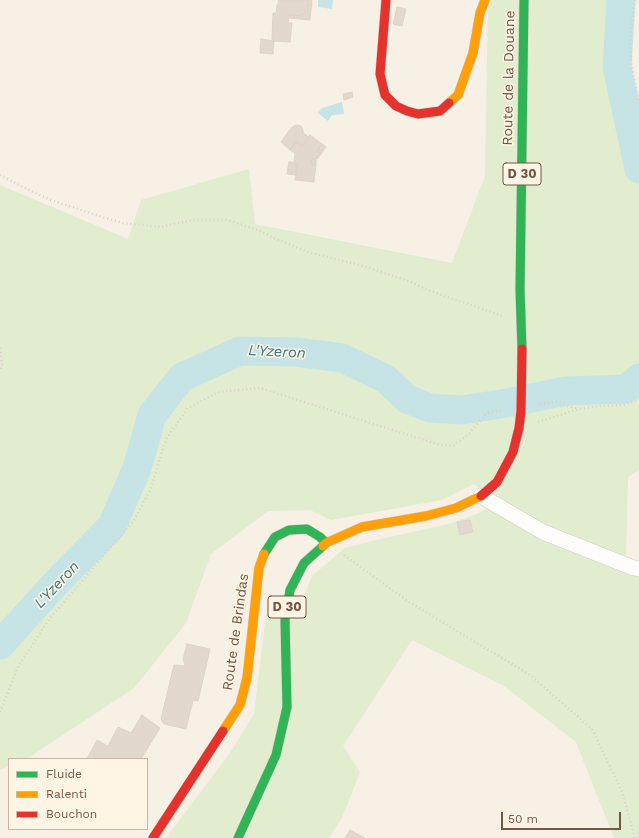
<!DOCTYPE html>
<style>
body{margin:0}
#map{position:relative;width:639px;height:838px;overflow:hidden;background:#f6f0e5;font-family:"Work Sans",sans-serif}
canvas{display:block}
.legend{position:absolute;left:8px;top:758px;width:140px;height:72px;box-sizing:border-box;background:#fff5e5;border:1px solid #c7b5a5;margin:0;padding:5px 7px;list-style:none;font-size:12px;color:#745645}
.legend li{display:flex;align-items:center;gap:8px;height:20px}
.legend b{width:20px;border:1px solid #c7b5a5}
.scale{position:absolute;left:501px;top:812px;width:120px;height:18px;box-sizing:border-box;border:2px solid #745645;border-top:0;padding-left:5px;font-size:12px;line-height:14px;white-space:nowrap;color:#745645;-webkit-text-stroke:3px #fff5e5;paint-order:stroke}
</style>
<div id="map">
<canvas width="639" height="838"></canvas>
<ul class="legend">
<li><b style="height:5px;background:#30b455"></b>Fluide</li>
<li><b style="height:5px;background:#ff9f0a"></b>Ralenti</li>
<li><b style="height:5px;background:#e5322d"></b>Bouchon</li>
</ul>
<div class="scale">50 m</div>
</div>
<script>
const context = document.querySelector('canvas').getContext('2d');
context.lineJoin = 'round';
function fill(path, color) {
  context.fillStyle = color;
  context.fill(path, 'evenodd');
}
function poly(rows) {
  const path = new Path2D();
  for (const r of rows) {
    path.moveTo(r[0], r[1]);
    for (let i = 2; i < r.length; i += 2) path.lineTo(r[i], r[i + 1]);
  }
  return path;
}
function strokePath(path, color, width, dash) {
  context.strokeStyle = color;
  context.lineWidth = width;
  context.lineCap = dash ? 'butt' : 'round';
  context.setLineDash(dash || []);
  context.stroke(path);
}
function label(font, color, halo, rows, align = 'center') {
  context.font = font + ' "Work Sans",sans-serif';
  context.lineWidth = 3;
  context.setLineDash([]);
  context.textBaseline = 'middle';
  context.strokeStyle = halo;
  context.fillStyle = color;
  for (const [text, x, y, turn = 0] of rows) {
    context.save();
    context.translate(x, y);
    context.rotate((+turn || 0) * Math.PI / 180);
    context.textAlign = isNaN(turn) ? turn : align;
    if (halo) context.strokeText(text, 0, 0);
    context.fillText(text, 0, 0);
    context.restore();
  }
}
const green = poly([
 [485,0,629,0,625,62,639,133,639,470,628,477,626,556,544,529,496,502,474,484,442,500,331,520,310,510,268,511,211,554,186,623,134,688,28,758,25,759,9,759,9,766,0,770,0,185,128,239,141,200,249,169,255,224,452,263,485,176,488,6],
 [493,506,542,536,625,573,639,575,639,838,614,838,576,742,504,686,412,640,343,746,360,772,342,818,329,838,166,838,230,753,254,714,266,614,296,617,312,576,345,548,372,541,449,524,477,514]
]);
const water = poly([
 [318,0,333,0,332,9,318,7],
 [342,102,344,114,332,115,328,121,318,113,322,108]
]);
const river = poly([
 [621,0,617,67,639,169],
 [0,645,54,585,112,526,137,468,152,415,182,377,240,351,296,352,342,358,386,379,407,399,430,408,462,410,507,403,566,391,626,389,639,378]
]);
const building = poly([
 [279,0,307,0,308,2,308,10,301,16,289,15,288,23,292,23,290,42,272,41,273,13,276,13,277,5,278,5,279,0],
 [307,0,312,0,310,20,289,18,289,15,301,16,308,10,308,2,307,0],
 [397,7,406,9,402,26,393,24,397,7],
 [261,39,274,41,273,54,260,53,261,39],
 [352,92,353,97,344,100,343,94,352,92],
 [296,125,301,126,303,130,303,133,309,137,302,146,296,142,290,150,281,142,292,127,296,125],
 [310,135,322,144,317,151,321,154,317,159,312,159,311,161,312,161,311,164,316,165,314,182,295,180,297,163,294,163,295,153,290,150,296,142,302,146,310,135],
 [322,144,326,147,321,154,317,151,322,144],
 [312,159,316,159,316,165,311,164,312,161,311,161,312,159],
 [289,162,297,163,296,175,287,174,289,162],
 [470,520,473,532,460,535,457,522,470,520],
 [187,644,210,649,198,701,193,700,186,729,164,724,161,719,174,665,185,666,183,659,187,644],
 [142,715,160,728,141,759,87,759,97,740,108,746,118,727,131,733,142,715],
 [350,830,365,838,345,838,350,830]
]);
const path = poly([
 [635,0,630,39,631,61,639,103],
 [0,175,19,185,48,199,102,217,123,223,161,227,193,220,227,220,258,230,276,239,308,252,370,268,408,281,428,290,502,316],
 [0,348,2,364,0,369],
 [540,404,555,402,579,409],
 [538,422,579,409,600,406,622,405,639,400],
 [344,555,409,602,530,675,592,729,622,792,635,838],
 [0,712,18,667,47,622,135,519,151,488,166,439,188,408,218,392,260,388,437,444,453,446,469,434,484,416,488,413,503,410]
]);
const street = poly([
 [481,496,543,532,631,567,639,569]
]);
const fast = poly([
 [522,349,520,290,524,0],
 [264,554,275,537,289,530,307,529,320,537,326,543],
 [238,838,276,755,287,707,285,620,290,590,304,563,323,546]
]);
const slow = poly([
 [449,103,458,95,473,53,480,13,485,0],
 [323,546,326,543,362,527,426,516,456,508,481,496],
 [223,731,240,705,247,678,259,568,264,554]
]);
const jam = poly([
 [386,0,380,74,385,95,396,106,407,111,418,114,440,111,449,103],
 [153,838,223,731]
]);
const jamBridge = poly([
 [481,496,497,482,513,452,519,428,521,411,522,349]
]);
const shields = [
 [522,174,38],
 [287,607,38]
];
const shieldNames = [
 ["D 30",522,174],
 ["D 30",287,607]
];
const streetNames = [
 ["Route de la Douane",509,78,-89],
 ["Route de Brindas",236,632,-82]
];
const waterNames = [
 ["L'Yzeron",277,352,3],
 ["L'Yzeron",57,585,-47]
];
fill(green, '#e1edce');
fill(water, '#c6e4e6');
strokePath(river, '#c6e4e6', 29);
fill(building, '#e2d8cd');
strokePath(building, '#dfd3c7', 1);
strokePath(street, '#d7cdc3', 16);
strokePath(fast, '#d6ccc2', 10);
strokePath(slow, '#d6ccc2', 10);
strokePath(jam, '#d6ccc2', 10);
strokePath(path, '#d9d0ca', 2.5, [1, 3]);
strokePath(street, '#fefdfb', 15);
strokePath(fast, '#30b455', 9);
strokePath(slow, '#ff9f0a', 9);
strokePath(jam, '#e5322d', 9);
strokePath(jamBridge, '#d5cbc2', 10, []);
strokePath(jamBridge, '#e5322d', 9);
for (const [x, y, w] of shields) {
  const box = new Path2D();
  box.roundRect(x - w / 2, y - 11, w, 22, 3);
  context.fillStyle = '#fff5e5';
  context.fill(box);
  strokePath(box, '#745645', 1);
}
label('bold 13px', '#745645', null, shieldNames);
label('14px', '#745645', '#fff5e5', streetNames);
label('italic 15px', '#3b7682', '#fff5e5', waterNames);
</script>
